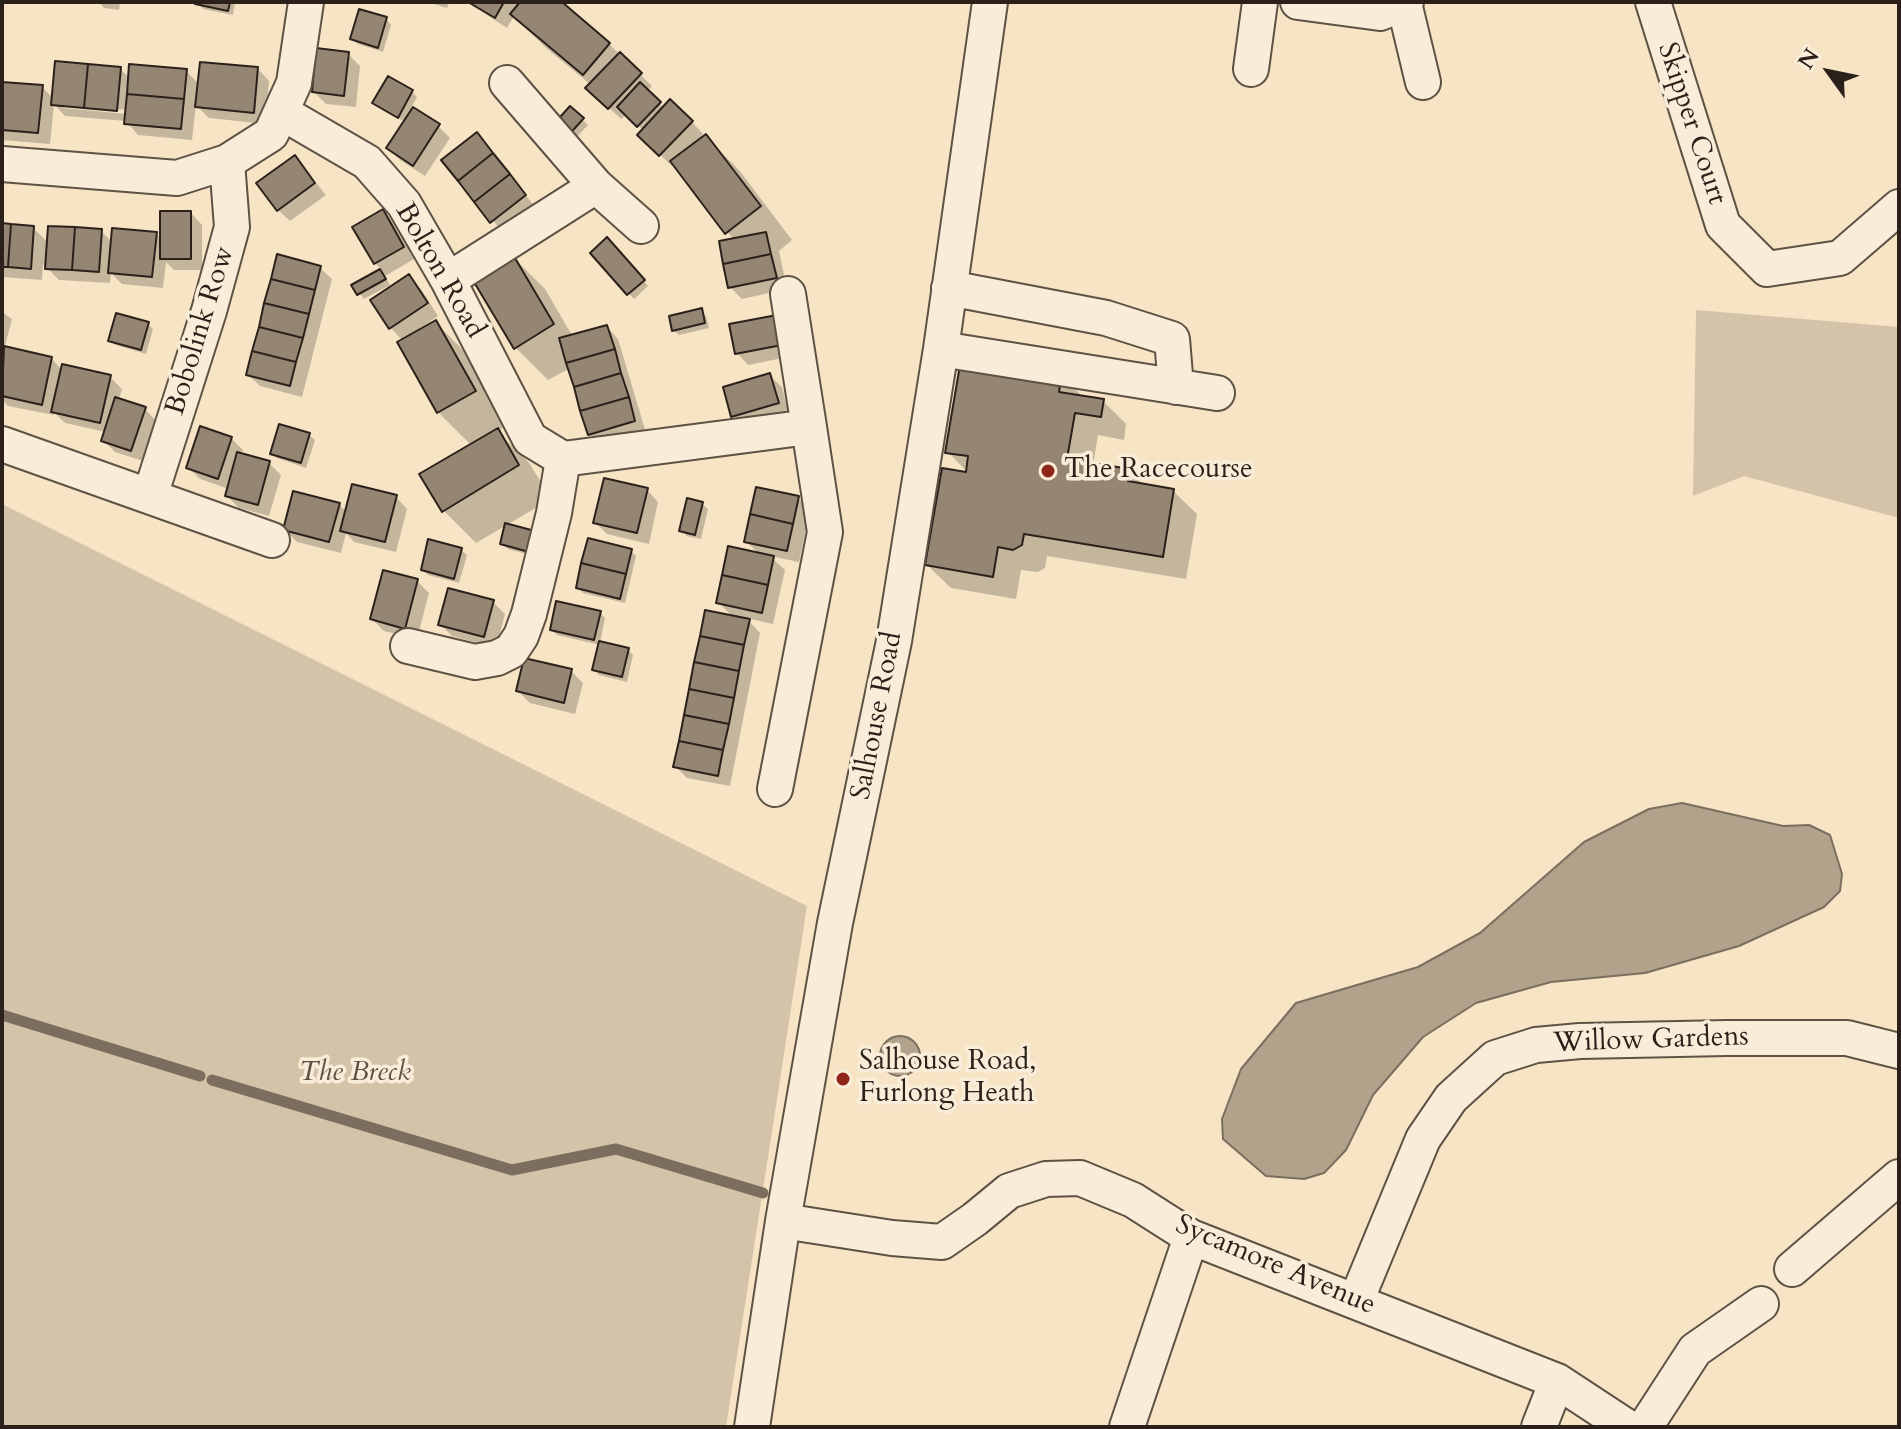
<!DOCTYPE html>
<style>
body{margin:0}
#map{position:relative;width:1901px;height:1429px;overflow:hidden;background:#f6e4c5;font-family:Cardo,serif}
canvas{display:block}
.frame{position:absolute;inset:0;border:4px solid #2c211a;pointer-events:none}
.north{position:absolute;left:1789px;top:32px;width:80px;height:80px;-webkit-text-stroke:6px #f9edd9;paint-order:stroke;rotate:303deg;font-size:22px;font-weight:700;line-height:32px;text-align:center;color:#2c211a}
.north::after{content:'';display:block;margin:auto;width:28px;height:36px;background:#2c211a;clip-path:polygon(50% 0,100% 100%,50% 72%,0 100%)}
</style>
<div id="map">
<canvas width="1901" height="1429"></canvas>
<div class="frame"></div>
<div class="north">N</div>
</div>
<script>
const context = document.querySelector('canvas').getContext('2d');
context.lineJoin = 'round';
function fill(path, color) {
  context.fillStyle = color;
  context.fill(path, 'evenodd');
}
function poly(rows) {
  const path = new Path2D();
  for (const r of rows) {
    if (r.length === 3) {
      path.moveTo(r[0] + r[2], r[1]);
      path.arc(r[0], r[1], r[2], 0, 2 * Math.PI);
      continue;
    }
    path.moveTo(r[0], r[1]);
    for (let i = 2; i < r.length; i += 2) path.lineTo(r[i], r[i + 1]);
  }
  return path;
}
function strokePath(path, color, width, dash) {
  context.strokeStyle = color;
  context.lineWidth = width;
  context.lineCap = dash ? 'butt' : 'round';
  context.setLineDash(dash || []);
  context.stroke(path);
}
function label(font, color, halo, rows, align = 'center') {
  context.font = font + ' Cardo,serif';
  context.lineWidth = 7;
  context.setLineDash([]);
  context.textBaseline = 'middle';
  context.strokeStyle = halo;
  context.fillStyle = color;
  for (const [text, x, y, turn = 0] of rows) {
    context.save();
    context.translate(x, y);
    context.rotate((+turn || 0) * Math.PI / 180);
    context.textAlign = isNaN(turn) ? turn : align;
    if (halo) context.strokeText(text, 0, 0);
    context.fillText(text, 0, 0);
    context.restore();
  }
}
const green = poly([
 [1696,310,1899,327,1899,518,1744,476,1693,496],
 [2,504,807,906,726,1427,2,1427]
]);
const water = poly([
 [1682,803,1783,826,1809,825,1830,835,1842,874,1840,891,1824,907,1739,946,1645,973,1551,982,1476,1003,1423,1037,1373,1095,1346,1150,1324,1173,1304,1179,1266,1176,1223,1139,1222,1119,1241,1069,1296,1003,1418,967,1480,933,1584,842,1649,809,1682,803],
 [900,1056,20]
]);
const shadow = poly([
 [99,2,120,2,119,10,104,8],
 [198,2,235,2,233,15,203,9],
 [427,2,449,2,447,8],
 [467,2,559,2,609,44,652,86,647,92,664,108,692,122,703,134,697,140,699,142,706,137,739,170,792,240,779,251,787,289,742,299,730,287,734,240,675,164,672,166,639,135,643,130,626,114,621,119,588,88,591,85,545,47,514,16,507,28],
 [386,19,391,25,383,52,358,44,353,39],
 [348,54,360,66,356,107,326,104,314,92],
 [120,69,130,78,186,71,200,85,258,69,269,81,266,124,209,118,196,105,192,140,138,135,126,121,65,116,54,104,50,144,2,140,2,84,42,87,54,99],
 [63,104,127,110,127,114,63,108],
 [412,92,417,97,411,108,438,126,450,138,425,176,400,160,388,148,405,122,375,103],
 [570,109,588,125,572,142,555,126],
 [477,135,536,208,504,234,444,160],
 [295,157,326,195,290,221,278,210],
 [382,211,394,223,414,259,385,276,390,285,364,299,354,286,382,270,375,263],
 [191,213,202,225,202,270,174,270,166,262,163,288,122,284,111,273,110,283,59,280,43,264,42,280,2,277,2,225,33,228,49,243,101,231,113,243,156,234,162,240],
 [613,245,648,286,634,299,592,253],
 [512,256,545,289,573,337,607,327,618,339,646,433,601,446,589,434,570,368,548,380,515,347],
 [320,268,332,279,302,397,260,386,248,375],
 [409,277,421,289,438,316,420,328,422,331,436,323,469,356,508,425,497,431,530,464,551,499,476,543,443,510,472,446,438,412,403,341,391,328,373,301],
 [701,311,706,316,709,328,679,335,673,330],
 [2,312,12,319,5,346,2,345],
 [776,317,793,356,748,365,737,353],
 [148,324,153,329,146,354,116,345,110,340],
 [6,348,51,358,62,370,110,377,122,389,119,400,145,409,156,421,143,461,115,452,103,440,106,432,65,423,54,412,54,415,8,406,2,400,2,365],
 [1061,375,1084,398,1103,401,1126,424,1124,440,1098,435,1093,465,1130,471,1144,486,1173,491,1197,514,1186,579,1047,556,1045,568,1038,572,1021,570,1016,599,951,588,927,565,970,475,948,452],
 [770,376,782,387,789,415,745,427,733,415],
 [309,435,315,440,306,468,277,458,272,453],
 [231,438,243,450,241,455,269,463,281,475,269,516,239,508,227,496,229,489,200,479,189,468],
 [647,490,658,502,649,544,607,534,595,522],
 [396,497,407,509,396,552,354,542,346,533,341,553,297,542,285,530,339,504,347,513],
 [798,498,810,510,799,562,770,556,785,570,773,624,746,618,760,633,730,786,687,778,676,767,734,618,719,603,761,556,746,541],
 [702,504,708,509,701,539,687,536,681,530],
 [507,526,534,556,508,549,502,544],
 [461,550,467,555,459,583,428,575,423,570],
 [631,551,636,556,625,603,583,593,578,588],
 [417,581,429,593,417,639,384,631,372,619],
 [493,602,505,614,496,648,452,636,440,624],
 [600,613,605,618,600,643,628,650,633,655,627,682,599,675,594,669,600,645,557,635,552,630],
 [571,671,583,683,575,714,530,703,518,691]
]);
const stream = poly([
 [2,1015,200,1076],
 [212,1080,512,1170,616,1149,763,1193]
]);
const building = poly([
 [196,2,230,2,228,11,195,4,196,2],
 [468,2,504,2,495,18,468,2],
 [520,2,562,2,610,43,583,75,510,14,520,2],
 [359,9,387,17,378,48,350,39,359,9],
 [316,48,349,52,344,96,312,92,316,48],
 [620,52,642,73,608,109,585,88,620,52],
 [55,61,88,64,84,108,51,105,55,61],
 [200,62,258,67,254,113,195,107,200,62],
 [88,64,121,67,117,111,84,108,88,64],
 [129,64,187,69,184,99,127,94,129,64],
 [388,76,413,90,398,118,372,103,388,76],
 [2,82,43,85,38,133,2,130,2,82],
 [640,82,661,102,637,127,617,107,640,82],
 [127,94,184,99,181,129,124,124,127,94],
 [670,99,693,121,659,156,637,135,670,99],
 [570,106,584,118,566,138,552,126,570,106],
 [413,107,440,124,413,166,386,148,413,107],
 [477,132,493,153,458,181,441,160,477,132],
 [706,134,761,206,725,234,670,161,706,134],
 [493,153,510,174,474,202,458,181,493,153],
 [295,155,315,183,277,211,256,183,295,155],
 [510,174,526,195,490,223,474,202,510,174],
 [383,209,404,247,374,264,352,227,383,209],
 [160,211,191,211,191,259,160,259,160,211],
 [2,223,11,224,8,267,2,267,2,223],
 [11,224,34,226,31,269,8,267,11,224],
 [48,226,75,227,72,270,45,269,48,226],
 [75,227,102,229,99,272,72,270,75,227],
 [112,228,157,232,152,277,108,273,112,228],
 [766,232,771,254,723,264,719,241,766,232],
 [607,237,645,280,627,295,590,253,607,237],
 [512,253,554,324,514,349,471,277,512,253],
 [277,254,321,266,315,290,271,279,277,254],
 [771,254,777,278,728,288,723,264,771,254],
 [380,269,386,279,357,295,351,285,380,269],
 [409,274,428,303,389,329,370,300,409,274],
 [271,279,315,290,309,314,264,303,271,279],
 [264,303,309,314,303,338,259,327,264,303],
 [702,308,705,323,672,331,669,316,702,308],
 [116,313,149,322,141,350,108,341,116,313],
 [777,315,782,345,735,354,729,324,777,315],
 [436,320,476,391,437,413,397,342,436,320],
 [607,325,615,349,566,363,559,338,607,325],
 [259,327,303,338,296,362,252,351,259,327],
 [4,346,52,357,42,405,2,396,4,346],
 [615,349,621,373,574,387,566,363,615,349],
 [252,351,296,362,290,386,246,375,252,351],
 [62,364,111,375,100,423,51,412,62,364],
 [960,365,1062,373,1059,392,1104,399,1101,417,1075,413,1067,459,1130,469,1128,481,1174,489,1163,557,1024,534,1022,545,1013,550,998,547,993,577,925,565,942,468,966,472,968,456,945,453,960,365],
 [621,373,629,397,580,411,574,387,621,373],
 [770,373,779,403,731,417,723,387,770,373],
 [115,397,146,407,131,451,101,441,115,397],
 [629,397,635,421,588,435,580,411,629,397],
 [279,424,310,433,301,463,270,454,279,424],
 [200,426,232,437,218,479,186,468,200,426],
 [498,428,519,465,442,512,419,474,498,428],
 [237,452,270,461,258,505,225,496,237,452],
 [604,478,648,488,637,533,593,523,604,478],
 [352,484,397,495,385,542,340,531,352,484],
 [756,487,799,496,793,524,750,514,756,487],
 [293,491,340,503,329,542,283,530,293,491],
 [687,498,703,502,695,535,679,531,687,498],
 [750,514,793,524,787,551,744,542,750,514],
 [505,523,535,531,529,552,500,544,505,523],
 [588,538,632,549,626,574,581,563,588,538],
 [428,539,462,548,454,579,421,570,428,539],
 [728,546,774,556,768,585,722,575,728,546],
 [581,563,626,574,620,599,576,588,581,563],
 [383,570,418,579,405,629,370,619,383,570],
 [722,575,768,585,762,613,716,603,722,575],
 [448,588,494,600,484,637,438,625,448,588],
 [556,601,601,611,594,640,550,630,556,601],
 [705,610,750,619,744,645,700,636,705,610],
 [700,636,744,645,739,671,694,662,700,636],
 [599,641,629,648,622,677,592,670,599,641],
 [524,658,572,669,564,703,516,691,524,658],
 [694,662,739,671,734,698,689,689,694,662],
 [689,689,734,698,729,724,684,715,689,689],
 [684,715,729,724,723,750,679,741,684,715],
 [679,741,723,750,718,776,673,767,679,741]
]);
const minor = poly([
 [1298,2,1380,13,1406,2],
 [1653,2,1723,225,1767,269,1840,258,1899,207],
 [1404,3,1423,82],
 [1251,69,1260,2],
 [507,83,596,186,641,226],
 [281,112,367,162,404,204,448,280,530,439,563,459,809,427,788,294],
 [2,164,177,178,227,162,271,134,294,83,306,2],
 [448,280,596,186],
 [949,288,1106,318,1172,339,1176,387],
 [941,349,1217,393],
 [2,444,272,540],
 [150,496,209,311,232,227,227,162],
 [408,646,475,662,497,658,511,651,521,636,529,614,554,513,563,459],
 [775,789,825,532,809,427],
 [783,1221,892,1238,942,1242,975,1219,1009,1191,1046,1179,1080,1178,1133,1200,1191,1237,1557,1381,1627,1427],
 [1792,1269,1899,1177],
 [1356,1301,1423,1139,1451,1098,1495,1058,1536,1045,1580,1041,1727,1038,1847,1038,1899,1051],
 [752,1427,783,1221,835,923,894,641,941,349,990,2],
 [1127,1427,1191,1237],
 [1539,1427,1557,1381],
 [1645,1427,1695,1350,1761,1304]
]);
const markers = [
 [1048,471,8,"#8f2418"],
 [843,1079,8,"#8f2418"]
];
const streetNames = [
 ["Skipper Court",1691,124,72],
 ["Bolton Road",439,271,60],
 ["Bobolink Row",201,331,-73],
 ["Salhouse Road",878,716,-79],
 ["Willow Gardens",1651,1041,-2],
 ["Sycamore Avenue",1275,1266,23]
];
const poiNames = [
 ["The Racecourse",1064,471],
 ["Salhouse Road,",859,1063],
 ["Furlong Heath",859,1095]
];
const parkNames = [
 ["The Breck",355,1074]
];
fill(green, '#d4c3a8');
fill(water, '#b1a28b');
strokePath(water, '#7c6e5e', 2);
fill(shadow, '#0003');
strokePath(stream, '#7c6e5e', 11);
fill(building, '#958673');
strokePath(building, '#2c211a', 2);
strokePath(minor, '#5e5245', 38);
strokePath(minor, '#f9edd9', 34);
for (const [x, y, r, color] of markers) {
  const dot = new Path2D();
  dot.arc(x, y, r, 0, 2 * Math.PI);
  context.fillStyle = color;
  context.fill(dot);
  strokePath(dot, '#f9edd9', 3);
}
label('28px', '#2c211a', '#f9edd9', streetNames);
label('28px', '#2c211a', '#f9edd9', poiNames, 'left');
label('italic 28px', '#5e5245', '#f9edd9', parkNames);
</script>
